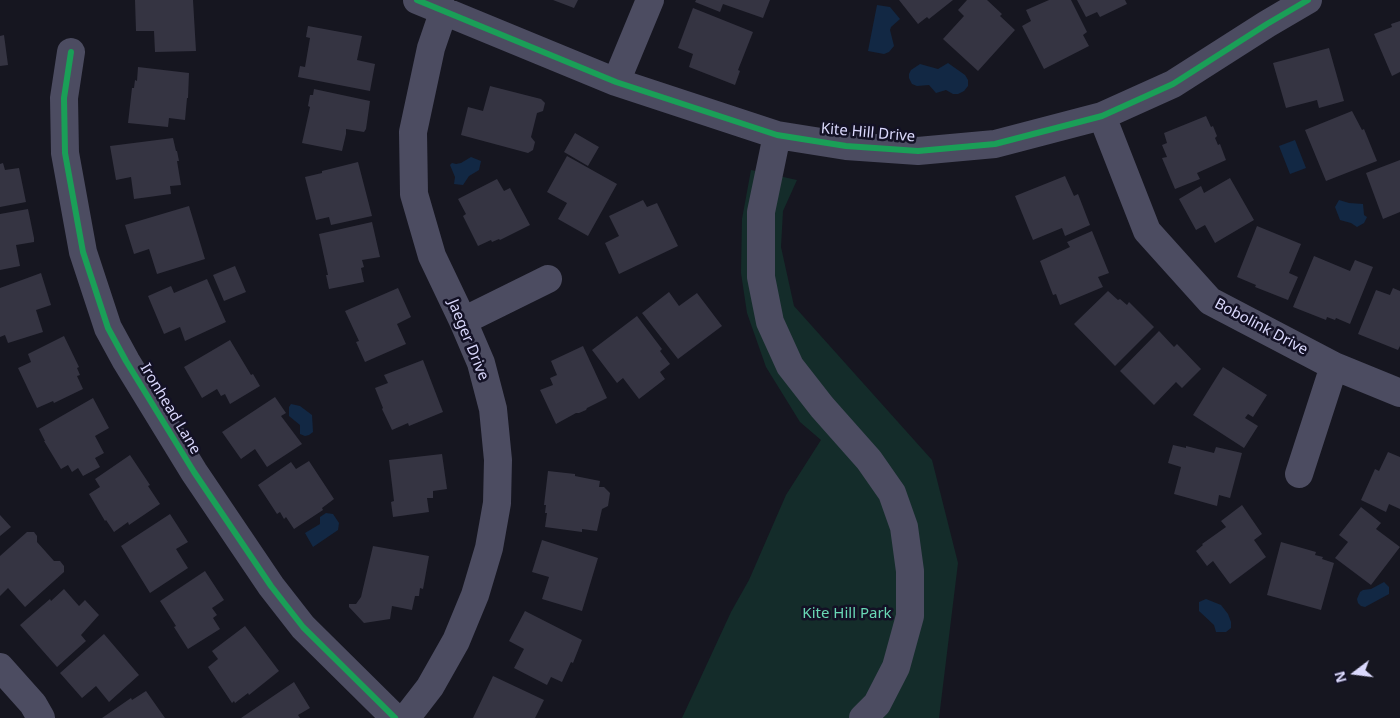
<!DOCTYPE html>
<style>
body{margin:0}
#map{position:relative;width:1400px;height:718px;overflow:hidden;background:#161620;font-family:"Noto Sans",sans-serif}
canvas{display:block}
.north{position:absolute;left:1330px;top:648px;width:50px;height:50px;-webkit-text-stroke:4px #131125;paint-order:stroke;rotate:255deg;font-size:14px;font-weight:700;line-height:20px;text-align:center;color:#dad8fc}
.north::after{content:'';display:block;margin:auto;width:18px;height:22px;background:#dad8fc;clip-path:polygon(50% 0,100% 100%,50% 72%,0 100%)}
</style>
<div id="map">
<canvas width="1400" height="718"></canvas>
<div class="north">N</div>
</div>
<script>
const context = document.querySelector('canvas').getContext('2d');
context.lineJoin = 'round';
function fill(path, color) {
  context.fillStyle = color;
  context.fill(path, 'evenodd');
}
function poly(rows) {
  const path = new Path2D();
  for (const r of rows) {
    path.moveTo(r[0], r[1]);
    for (let i = 2; i < r.length; i += 2) path.lineTo(r[i], r[i + 1]);
  }
  return path;
}
function strokePath(path, color, width, dash) {
  context.strokeStyle = color;
  context.lineWidth = width;
  context.lineCap = dash ? 'butt' : 'round';
  context.setLineDash(dash || []);
  context.stroke(path);
}
function label(font, color, halo, rows, align = 'center') {
  context.font = font + ' "Noto Sans",sans-serif';
  context.lineWidth = 5;
  context.setLineDash([]);
  context.textBaseline = 'middle';
  context.strokeStyle = halo;
  context.fillStyle = color;
  for (const [text, x, y, turn = 0] of rows) {
    context.save();
    context.translate(x, y);
    context.rotate((+turn || 0) * Math.PI / 180);
    context.textAlign = isNaN(turn) ? turn : align;
    if (halo) context.strokeText(text, 0, 0);
    context.fillText(text, 0, 0);
    context.restore();
  }
}
const green = poly([
 [751,170,797,180,783,211,781,247,794,306,932,460,958,563,939,718,682,718,731,612,749,580,786,495,821,440,800,422,766,367,747,313,741,273,742,219]
]);
const water = poly([
 [877,5,890,7,900,19,891,27,890,30,894,46,889,52,884,54,868,51],
 [948,63,965,75,968,80,968,86,964,91,958,94,953,94,946,90,936,93,929,85,917,86,912,84,909,78,909,74,911,70,920,64,938,69],
 [1295,140,1306,168,1290,174,1279,146],
 [471,157,481,161,479,170,469,176,463,185,454,184,455,177,450,165,452,163,456,164,461,163],
 [1339,200,1349,203,1363,204,1364,215,1367,217,1364,223,1357,227,1351,223,1340,220,1335,207],
 [291,404,300,406,312,415,313,432,309,435,305,436,300,434,300,425,289,416,289,407],
 [326,513,333,514,339,523,338,530,313,547,305,533,320,524,320,517],
 [1384,582,1389,587,1389,594,1365,607,1361,606,1358,603,1357,599,1360,592,1363,590,1371,589],
 [1206,599,1221,605,1228,614,1231,622,1231,628,1226,632,1216,632,1214,625,1199,611,1199,602]
]);
const building = poly([
 [135,0,193,0,196,51,155,52,154,31,136,31],
 [553,0,578,0,574,8],
 [696,0,770,0,763,18,723,4,720,12,695,2],
 [899,0,953,0,929,19,927,17,918,24],
 [967,0,987,0,1002,14,1000,16,1015,30,978,71,943,39,964,16,958,10],
 [1049,0,1071,0,1087,32,1083,35,1089,46,1044,69,1022,26,1031,21,1026,10],
 [1077,0,1125,0,1127,4,1100,17,1097,12,1086,17],
 [693,8,753,32,738,70,740,71,735,85,689,67,693,54,678,48],
 [1400,21,1400,72,1392,76,1374,34,1392,27,1391,24],
 [308,26,362,36,357,60,375,64,370,91,298,77,300,66,305,67,310,38,306,37],
 [4,35,8,65,0,66,0,36],
 [1329,48,1344,101,1319,108,1317,100,1286,108,1273,63],
 [138,67,189,73,188,98,187,98,185,120,169,118,168,127,128,123,132,88,134,88,135,80,137,81],
 [490,86,541,99,545,103,543,111,537,113,531,137,535,142,533,150,528,153,461,135,468,107,483,111],
 [314,89,370,101,366,129,364,132,346,129,346,134,342,151,302,143,310,107,308,106,310,95,313,95],
 [1352,111,1362,130,1364,129,1377,161,1326,181,1305,130],
 [1206,116,1211,127,1213,126,1217,136,1215,138,1218,145,1220,144,1226,160,1197,173,1200,179,1175,189,1162,158,1167,157,1162,145,1167,143,1164,133],
 [575,133,599,147,588,166,564,152],
 [173,138,176,151,177,151,179,161,177,161,181,185,170,186,171,194,134,199,131,177,116,180,110,146],
 [567,156,617,184,588,236,558,219,567,203,547,192],
 [1400,160,1400,212,1383,219,1366,173],
 [358,162,372,216,331,225,329,217,316,220,305,177,322,173,322,171],
 [3,163,5,170,19,168,26,202,0,207,0,164],
 [1065,176,1074,196,1078,194,1090,225,1065,236,1062,228,1033,240,1015,196],
 [1230,178,1254,220,1215,243,1205,225,1196,230,1179,199,1201,186,1204,193],
 [497,179,504,191,510,188,530,225,500,240,499,239,492,242,491,240,478,246,463,216,466,214,458,199],
 [643,200,647,207,657,203,678,246,619,274,605,243,619,236,609,216],
 [189,206,205,259,157,274,149,249,134,254,125,225],
 [28,209,34,238,34,242,16,245,20,266,0,270,0,214],
 [372,222,380,257,362,260,364,267,361,268,364,282,329,289,326,275,328,275,319,234],
 [1257,226,1301,244,1289,273,1298,277,1288,300,1255,287,1256,285,1237,277],
 [1092,231,1109,273,1098,277,1103,287,1060,305,1056,294,1053,295,1040,261,1070,247,1067,242],
 [1314,256,1350,271,1355,260,1373,267,1350,324,1336,318,1335,320,1327,317,1326,320,1293,307],
 [235,266,246,292,224,301,213,275],
 [41,273,51,305,36,310,43,332,8,343,5,335,0,337,0,288],
 [207,279,226,322,185,341,180,327,164,334,148,296,171,286,174,293],
 [398,288,411,317,397,324,406,344,365,362,356,342,359,341,345,311],
 [1393,288,1400,291,1400,346,1398,350,1358,334,1376,290,1390,295],
 [1108,291,1118,300,1120,299,1127,305,1129,302,1154,327,1115,366,1074,324],
 [669,292,679,306,697,293,722,326,678,359,642,313],
 [637,316,662,349,660,351,670,364,660,372,665,379,639,399,623,378,617,383,592,350],
 [1159,331,1174,347,1177,344,1201,369,1182,388,1176,382,1154,405,1120,371],
 [64,336,79,367,77,368,80,375,77,376,83,389,54,403,53,401,37,408,18,368,31,362,28,354],
 [230,340,251,375,253,374,260,386,230,404,225,394,221,396,217,389,202,398,184,367],
 [583,346,607,398,587,408,586,410,579,413,576,413,556,424,540,390,553,385,550,378,557,375,551,361],
 [423,360,443,412,409,426,408,423,392,430,382,409,383,408,375,388,388,383,384,375],
 [1223,367,1267,395,1253,417,1248,414,1245,418,1258,426,1244,448,1193,415],
 [275,397,286,413,281,416,302,444,267,467,255,449,241,459,222,432],
 [93,398,109,428,95,436,104,453,95,458,100,467,83,476,78,468,72,472,68,465,61,469,44,441,45,441,39,429],
 [1173,445,1186,448,1186,446,1214,453,1216,447,1242,453,1230,498,1219,495,1217,506,1174,494,1181,467,1168,463],
 [1388,452,1400,457,1400,509,1389,504,1386,512,1361,500,1375,469,1379,471],
 [442,454,447,489,433,491,433,498,427,498,429,512,393,517,391,502,394,501,389,460],
 [130,455,150,485,148,486,160,504,129,525,128,522,114,532,106,520,105,521,89,494,100,487,95,479],
 [309,461,334,499,322,508,323,510,294,529,286,517,284,519,280,512,277,514,258,485,291,462,296,469],
 [548,471,575,474,575,476,600,481,599,487,604,487,610,493,608,506,602,509,597,531,582,529,582,532,545,527,547,513,545,513,546,505,544,505],
 [1242,505,1262,534,1254,540,1266,557,1230,584,1213,561,1207,566,1196,551,1203,545,1202,544,1226,527,1221,521],
 [1361,507,1381,523,1376,529,1400,547,1371,585,1335,558,1348,542,1339,535],
 [170,514,188,542,176,549,188,568,150,593,121,546],
 [0,515,11,527,0,536],
 [27,532,34,532,37,536,37,542,54,561,60,561,64,566,64,572,25,607,8,588,0,596,0,556],
 [542,540,598,558,582,611,542,599,549,577,532,572],
 [1281,542,1316,552,1315,555,1323,557,1322,559,1334,563,1321,610,1267,595],
 [373,546,429,556,423,589,420,588,419,596,415,596,412,610,392,606,390,619,364,623,349,607,349,604,356,604,361,597],
 [205,571,224,600,212,608,217,615,213,618,220,629,188,649,174,627,176,626,160,601],
 [64,589,79,606,85,600,99,615,81,635,86,641,57,667,20,625,50,599,51,601],
 [525,611,582,640,573,663,571,662,562,682,551,677,547,685,514,668,524,649,509,641],
 [245,626,279,671,249,695,248,693,235,703,234,701,232,703,208,667,218,659,212,651],
 [104,634,139,675,109,702,96,686,82,698,60,673],
 [493,676,544,700,535,718,473,718],
 [294,682,310,708,298,715,300,718,241,718],
 [146,691,165,718,102,718,131,698,132,700]
]);
const minor = poly([
 [417,0,616,82,777,135,846,146,918,151,995,144,1102,116,1173,84,1267,24,1308,0],
 [71,52,64,98,65,153,83,252,108,328,126,361,194,472,271,586,303,627,395,718],
 [616,82,650,0],
 [1102,116,1147,231,1210,301,1334,366,1400,393],
 [777,135,761,212,761,277,770,322,790,366,822,407,869,460,892,493,904,527,910,571,910,616,896,667,877,704,863,718],
 [463,321,548,279],
 [1299,474,1334,366],
 [0,667,33,704,41,718],
 [406,718,430,687,456,641,475,595,489,548,497,503,498,460,493,409,481,363,463,321,432,256,414,194,413,132,431,48,444,10]
]);
const cycleway = poly([
 [417,0,616,82,777,135,846,146,918,151,995,144,1102,116,1173,84,1267,24,1308,0],
 [71,52,64,98,65,153,83,252,108,328,126,361,194,472,271,586,303,627,395,718]
]);
const streetNames = [
 ["Kite Hill Drive",868,133,5],
 ["Bobolink Drive",1261,327,28],
 ["Jaeger Drive",468,340,68],
 ["Ironhead Lane",170,409,59]
];
const parkNames = [
 ["Kite Hill Park",847,614]
];
fill(green, '#142c2a');
fill(water, '#122844');
fill(building, '#353442');
strokePath(minor, '#4c4c61', 28);
strokePath(cycleway, '#1a9f57', 6);
label('15px', '#dad8fc', '#131125', streetNames);
label('15px', '#69d8b5', '#131125', parkNames);
</script>
